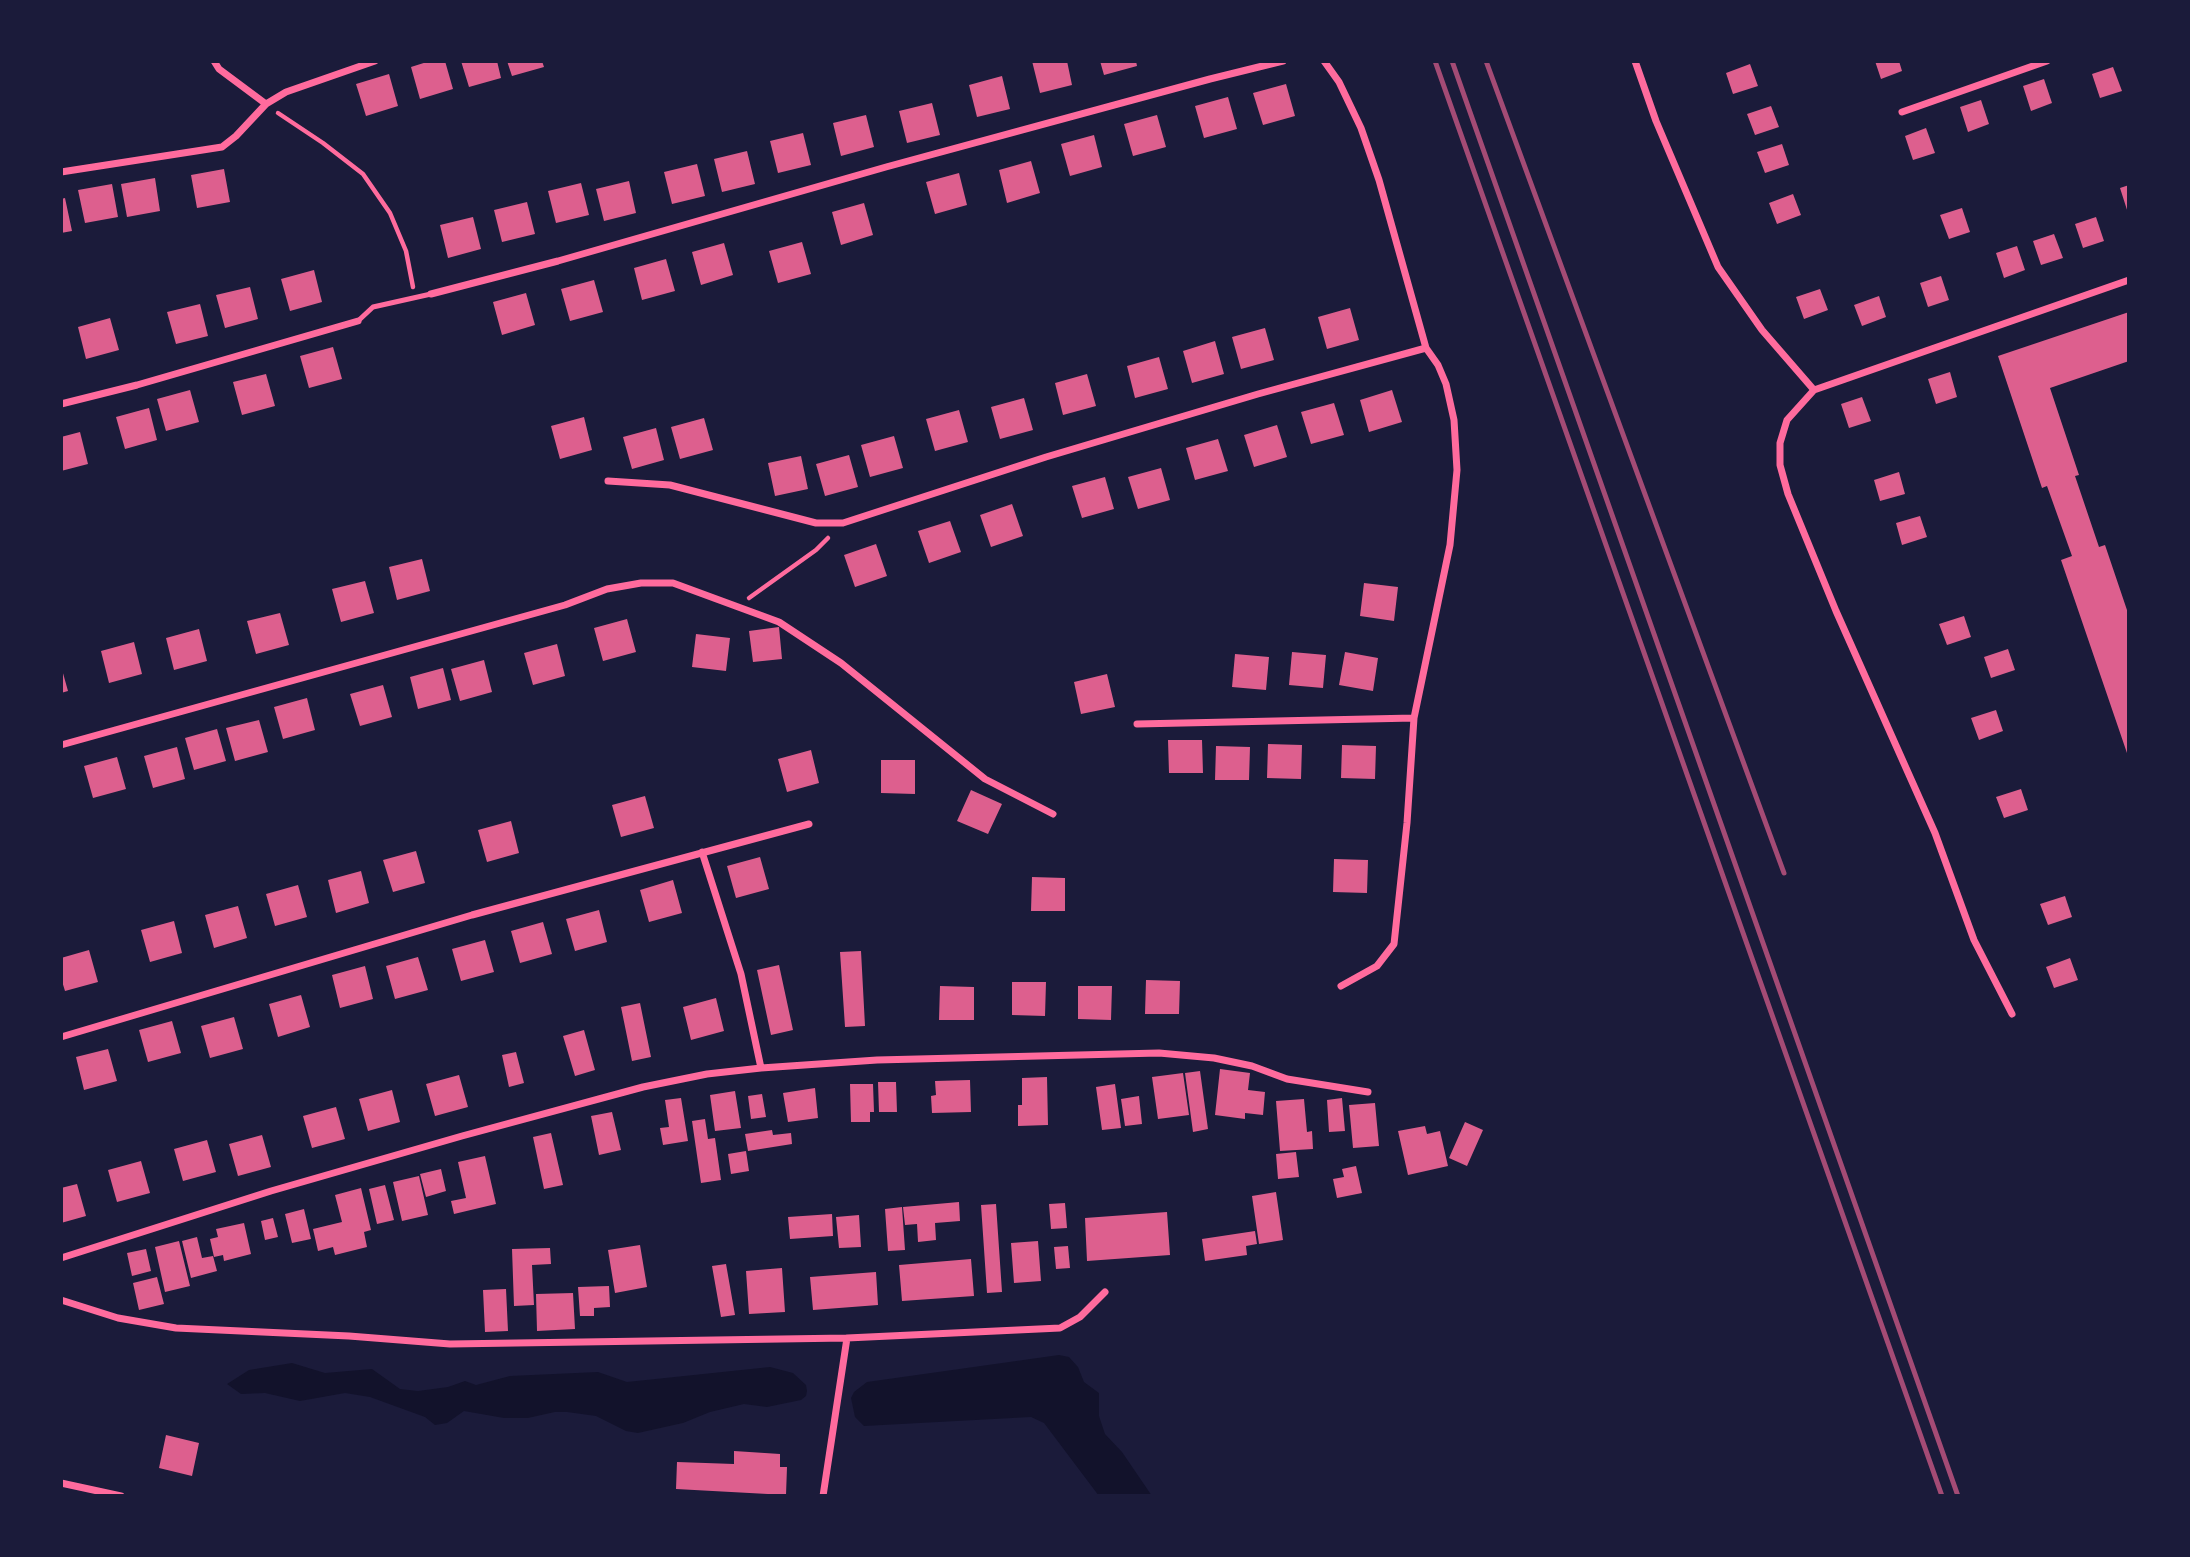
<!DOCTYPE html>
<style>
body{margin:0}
#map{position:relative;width:2190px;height:1557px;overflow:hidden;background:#1b1b3a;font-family:"DM Sans",sans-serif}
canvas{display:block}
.frame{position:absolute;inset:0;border:63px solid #1b1b3a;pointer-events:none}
</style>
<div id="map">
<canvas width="2190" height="1557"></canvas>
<div class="frame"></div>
</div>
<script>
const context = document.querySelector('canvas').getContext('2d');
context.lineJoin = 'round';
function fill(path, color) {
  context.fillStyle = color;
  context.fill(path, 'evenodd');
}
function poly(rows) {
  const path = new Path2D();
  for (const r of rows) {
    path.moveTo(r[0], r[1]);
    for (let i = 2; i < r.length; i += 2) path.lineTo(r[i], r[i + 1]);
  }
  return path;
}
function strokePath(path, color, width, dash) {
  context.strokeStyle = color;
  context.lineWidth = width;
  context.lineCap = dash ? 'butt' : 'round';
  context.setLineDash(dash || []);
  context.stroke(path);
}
const water = poly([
 [1059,1355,1069,1357,1078,1367,1084,1382,1099,1393,1099,1416,1105,1434,1122,1452,1152,1496,1099,1496,1044,1423,1031,1417,864,1426,855,1417,851,1398,854,1392,867,1382],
 [292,1363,325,1373,372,1369,400,1389,418,1391,448,1387,465,1381,476,1385,510,1376,598,1372,627,1382,770,1367,793,1373,806,1385,807,1391,806,1396,801,1400,767,1407,744,1404,710,1412,683,1423,638,1433,626,1431,596,1416,567,1412,555,1412,528,1418,504,1418,464,1411,447,1423,435,1425,425,1417,370,1397,345,1393,300,1401,265,1393,241,1394,227,1384,249,1370]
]);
const building = poly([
 [430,61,445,61,453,89,420,99,411,67],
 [461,61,497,61,501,78,469,87],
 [507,61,542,61,544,67,512,76],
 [1032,61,1067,61,1072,85,1040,93],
 [1100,61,1136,61,1137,66,1104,75],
 [1875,61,1899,61,1902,71,1881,79],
 [1750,64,1758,86,1733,94,1726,73],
 [2113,67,2122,91,2100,98,2092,74],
 [389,74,398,106,366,116,356,84],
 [1002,76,1010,109,977,117,969,85],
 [2044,79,2052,103,2031,111,2023,86],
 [1286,84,1295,116,1263,125,1253,93],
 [1228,97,1237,129,1204,138,1195,106],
 [1981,100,1989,124,1968,132,1960,107],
 [932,103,940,135,907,143,899,111],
 [1771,106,1779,127,1755,135,1747,114],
 [866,115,874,147,841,156,833,123],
 [1157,115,1166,147,1133,156,1124,124],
 [1926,128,1935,153,1913,160,1905,136],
 [803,133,811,165,778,173,770,141],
 [1094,135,1102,167,1070,176,1061,144],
 [1782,144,1789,165,1765,173,1757,152],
 [747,151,755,184,722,192,714,159],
 [1031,161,1040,193,1007,203,999,170],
 [697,164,705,196,672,204,664,172],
 [224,169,230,202,197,208,191,175],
 [959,173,967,205,935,214,926,182],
 [155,178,160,211,127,217,121,184],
 [629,181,636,213,604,221,596,189],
 [581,183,589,215,556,223,548,191],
 [112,184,118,217,85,223,78,190],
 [2129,185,2129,213,2128,213,2120,188],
 [1793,194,1801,215,1777,224,1769,203],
 [65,198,72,231,61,233,61,199],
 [527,202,535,234,502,242,494,210],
 [864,203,873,235,841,245,832,212],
 [1962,208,1970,232,1949,239,1940,215],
 [473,217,481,249,448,258,440,225],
 [2096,217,2104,241,2083,248,2075,224],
 [2054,234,2063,258,2041,265,2033,241],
 [802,242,811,274,778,283,769,251],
 [724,243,733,275,701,285,692,252],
 [2017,246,2025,270,2004,278,1996,253],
 [666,259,675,291,642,300,634,268],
 [314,270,322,302,290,311,281,279],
 [1941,276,1949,300,1928,307,1920,283],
 [594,280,603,312,570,321,561,289],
 [250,287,258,319,225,328,216,295],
 [1820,289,1828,310,1804,319,1796,297],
 [526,293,535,325,502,335,493,302],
 [1879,296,1886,317,1862,326,1854,305],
 [200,304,208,336,176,344,167,312],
 [1350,308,1359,340,1327,349,1318,317],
 [2129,312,2129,361,2050,388,2079,475,2075,476,2099,547,2105,545,2129,616,2128,756,2061,560,2072,556,2047,486,2042,488,1998,356],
 [110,318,119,350,86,359,78,327],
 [1265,328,1274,360,1241,369,1232,337],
 [1215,341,1224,374,1192,383,1183,351],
 [333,347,342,379,309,388,300,356],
 [1159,357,1168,389,1135,398,1127,366],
 [1950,372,1957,397,1936,404,1928,379],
 [266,374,275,406,242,415,233,382],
 [1087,374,1096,406,1063,415,1055,383],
 [190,390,199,422,166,431,157,399],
 [1392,390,1402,422,1369,432,1360,400],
 [1862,397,1871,421,1849,428,1841,404],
 [1024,398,1033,430,1000,439,991,407],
 [1334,403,1344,435,1311,444,1301,412],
 [149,408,157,440,125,449,116,417],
 [959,410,968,442,935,451,926,419],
 [584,417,592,450,560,459,551,426],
 [704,418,713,450,680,459,671,427],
 [1277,425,1287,457,1254,467,1244,435],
 [656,428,664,460,632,469,623,437],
 [80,432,88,464,61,471,61,437],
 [894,436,903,468,870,477,861,445],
 [1218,439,1228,471,1195,480,1186,448],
 [849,455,858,487,825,496,816,464],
 [801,456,808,489,775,496,768,463],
 [1161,468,1170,500,1138,509,1128,477],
 [1899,472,1905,494,1880,501,1874,480],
 [1105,477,1114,509,1082,518,1072,486],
 [1012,504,1023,536,991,547,980,515],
 [1920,516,1927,537,1902,545,1896,523],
 [950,521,961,552,929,563,918,531],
 [876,544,887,576,855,587,844,555],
 [422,559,430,591,397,600,389,567],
 [365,581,374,613,341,622,332,589],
 [1364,583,1398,587,1394,621,1360,616],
 [280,613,289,645,256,654,247,621],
 [1964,616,1971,637,1947,645,1939,624],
 [627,619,636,652,603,661,594,628],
 [779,627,782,659,753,662,749,631],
 [199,629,207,661,174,670,166,638],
 [696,634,730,638,726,671,692,667],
 [134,642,142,674,109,683,101,651],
 [557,644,565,676,533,685,524,653],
 [2008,649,2015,670,1991,678,1984,657],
 [1292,652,1326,655,1323,688,1289,685],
 [1345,652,1378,658,1373,691,1339,685],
 [1235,654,1269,657,1266,690,1232,687],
 [484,660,492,692,460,701,451,669],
 [61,666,68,691,61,693],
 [443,668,451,700,418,709,410,677],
 [1107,674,1115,707,1081,714,1074,682],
 [383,685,392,717,360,726,350,694],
 [307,698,315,730,283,739,274,707],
 [1996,710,2003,731,1979,740,1971,718],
 [259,720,268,752,235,761,226,728],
 [217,729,226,761,194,770,185,738],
 [1168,740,1202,740,1203,773,1169,773],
 [1268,744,1302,745,1301,779,1267,778],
 [1342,745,1376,746,1375,779,1341,778],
 [1216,746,1250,747,1249,780,1215,780],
 [177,747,185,779,153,788,144,756],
 [811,750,819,783,787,792,778,759],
 [117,757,126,789,93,798,84,766],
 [881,760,915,760,915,794,881,793],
 [2021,789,2028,810,2004,818,1996,797],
 [971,790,1002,804,988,834,957,821],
 [645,796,654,828,621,837,612,805],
 [511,821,519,853,487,862,478,830],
 [416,851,425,883,393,892,383,860],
 [760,857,769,889,736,898,727,866],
 [1334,859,1368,860,1367,893,1333,892],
 [361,871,369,903,336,913,328,880],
 [1032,877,1065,878,1065,911,1031,911],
 [673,880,682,913,649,922,640,890],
 [298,885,307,917,275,926,266,894],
 [2065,896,2072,917,2048,925,2040,904],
 [238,906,247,938,214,948,205,915],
 [599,910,607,942,575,951,566,919],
 [174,921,182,953,150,962,141,930],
 [543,922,552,954,520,963,511,931],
 [485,940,494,972,461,981,452,949],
 [89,950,98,982,65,991,61,978,61,958],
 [861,951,865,1026,845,1027,840,952],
 [418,957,428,990,395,999,386,966],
 [2070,958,2078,980,2054,988,2046,967],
 [779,965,793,1030,771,1035,757,970],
 [365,966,373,999,340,1008,332,975],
 [1146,980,1180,981,1179,1014,1145,1014],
 [1012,982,1046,982,1045,1016,1012,1015],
 [940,986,974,987,974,1020,939,1020],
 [1078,986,1112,986,1111,1020,1078,1019],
 [301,995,310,1027,278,1037,269,1004],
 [716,998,724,1031,691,1040,683,1007],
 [640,1003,651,1057,632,1061,621,1007],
 [234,1017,243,1049,210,1058,201,1026],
 [172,1021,181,1053,148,1062,139,1030],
 [584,1030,595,1070,575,1076,563,1036],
 [108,1049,117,1081,84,1090,76,1057],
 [516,1052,524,1083,509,1087,502,1055],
 [1220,1069,1250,1073,1248,1090,1265,1092,1263,1115,1245,1113,1245,1119,1215,1115],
 [1200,1071,1208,1129,1193,1132,1185,1073],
 [1183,1073,1189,1115,1158,1119,1152,1077],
 [459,1075,468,1107,435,1116,426,1084],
 [1047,1077,1048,1125,1018,1126,1018,1105,1022,1105,1022,1078],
 [970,1080,971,1112,932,1113,931,1096,936,1095,935,1081],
 [878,1082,896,1082,897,1112,879,1112],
 [850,1084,873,1084,874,1112,870,1112,870,1122,851,1122],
 [1115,1084,1121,1128,1102,1130,1096,1087],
 [815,1088,818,1118,788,1122,783,1093],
 [392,1090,400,1122,368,1131,359,1099],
 [735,1091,741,1128,715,1131,710,1095],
 [762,1094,766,1117,751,1119,748,1096],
 [1139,1096,1142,1124,1125,1126,1121,1099],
 [681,1098,688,1141,663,1145,660,1128,669,1127,665,1100],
 [1342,1098,1345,1131,1329,1132,1327,1100],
 [1304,1099,1307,1132,1312,1131,1313,1149,1280,1151,1276,1101],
 [1375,1103,1379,1146,1353,1148,1349,1105],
 [336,1107,345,1139,312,1148,303,1116],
 [612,1112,621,1150,599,1155,591,1116],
 [705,1119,708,1139,715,1138,721,1180,701,1183,692,1121],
 [1465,1122,1483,1130,1467,1166,1449,1158],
 [1425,1126,1427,1134,1440,1131,1448,1166,1408,1175,1398,1131],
 [772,1130,773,1135,791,1133,792,1144,748,1151,745,1134],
 [551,1133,563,1185,544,1189,533,1137],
 [262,1135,271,1167,238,1176,229,1144],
 [207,1140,216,1172,183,1181,174,1149],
 [746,1151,749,1171,731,1174,728,1154],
 [1296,1152,1299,1177,1278,1179,1276,1154],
 [485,1156,496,1204,454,1214,451,1201,466,1198,458,1162],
 [141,1161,150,1193,117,1202,108,1170],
 [1356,1166,1362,1193,1337,1198,1333,1179,1344,1177,1342,1169],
 [441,1169,446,1191,426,1197,420,1174],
 [419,1176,428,1215,402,1221,393,1182],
 [77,1184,86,1216,61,1223,61,1188],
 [385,1185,394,1220,377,1224,369,1189],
 [361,1188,371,1230,364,1232,367,1247,335,1255,333,1247,318,1251,313,1229,342,1222,335,1195],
 [1276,1192,1283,1240,1259,1244,1252,1196],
 [959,1202,960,1221,935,1223,936,1240,918,1242,917,1224,905,1225,903,1207],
 [1065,1203,1067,1228,1051,1229,1049,1204],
 [996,1204,1002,1292,987,1293,981,1205],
 [902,1207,905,1250,888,1251,885,1209],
 [304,1209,311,1239,292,1243,285,1214],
 [1167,1212,1170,1255,1087,1261,1085,1218],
 [832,1214,833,1236,790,1239,788,1217],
 [859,1215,861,1247,839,1248,836,1217],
 [273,1218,278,1237,265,1240,261,1221],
 [244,1223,251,1254,224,1261,223,1255,214,1257,210,1239,218,1237,216,1229],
 [1255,1231,1257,1244,1246,1246,1247,1255,1205,1261,1202,1239],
 [197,1237,202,1258,213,1256,217,1271,191,1278,182,1241],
 [179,1241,190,1286,165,1292,155,1247],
 [1038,1241,1041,1281,1014,1283,1011,1243],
 [640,1245,647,1287,615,1293,608,1250],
 [1068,1246,1070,1268,1056,1269,1054,1247],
 [550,1248,551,1264,532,1265,534,1305,514,1306,512,1249],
 [146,1249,151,1271,132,1276,127,1253],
 [971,1259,974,1296,902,1301,899,1265],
 [726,1264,735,1315,721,1317,712,1266],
 [782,1268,785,1312,749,1314,746,1271],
 [876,1272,878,1305,813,1310,810,1277],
 [157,1277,164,1304,139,1310,133,1283],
 [609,1286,610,1307,594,1308,594,1316,580,1316,578,1287],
 [506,1289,508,1331,485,1332,483,1290],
 [573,1293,575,1329,537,1331,536,1294],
 [166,1435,199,1443,192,1476,159,1468],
 [734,1451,780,1454,780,1467,787,1467,786,1495,676,1489,677,1462,734,1464]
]);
const path = poly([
 [278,113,323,143,363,174,390,213,406,251,413,287],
 [749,598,816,550,828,538]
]);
const service = poly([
 [358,321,373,307,431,294]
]);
const minor = poly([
 [214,61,219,69,266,104],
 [1324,61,1339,82,1361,128,1379,180,1426,348,1438,365,1446,384,1454,420,1457,470,1450,545,1414,718,1407,823,1394,944,1377,966,1341,986],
 [1635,61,1656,121,1718,267,1762,330,1814,390,1787,420,1780,443,1780,465,1788,494,1836,611,1935,833,1974,940,2012,1014],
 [1902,112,2047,61],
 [61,172,222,147,236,136,266,104,286,92,375,61],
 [431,294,558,261,886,167,1210,79,1283,61],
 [1814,390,2129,280],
 [61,404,137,385,358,321],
 [608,481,670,485,816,523,843,523,1046,457,1258,394,1426,348],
 [1137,724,1414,718],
 [61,745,565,605,607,589,641,583,673,583,779,622,841,663,985,779,1053,814],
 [702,852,741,974,761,1068],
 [61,1037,472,915,809,824],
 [61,1258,271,1191,462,1136,643,1087,707,1074,761,1068,877,1060,1159,1053,1214,1058,1252,1066,1287,1079,1368,1092],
 [61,1300,118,1318,176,1328,349,1336,450,1344,847,1338,1060,1328,1080,1317,1105,1292],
 [61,1483,121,1496],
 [823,1496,847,1338]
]);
const rail = poly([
 [1435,61,1942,1496],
 [1452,61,1958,1496],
 [1486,61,1784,873]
]);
fill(water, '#12122b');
fill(building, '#dd5f8e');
strokePath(path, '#ff6b9d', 4.5);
strokePath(service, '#ff6b9d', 5);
strokePath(minor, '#ff6b9d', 7);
strokePath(rail, '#a44b75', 5);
</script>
